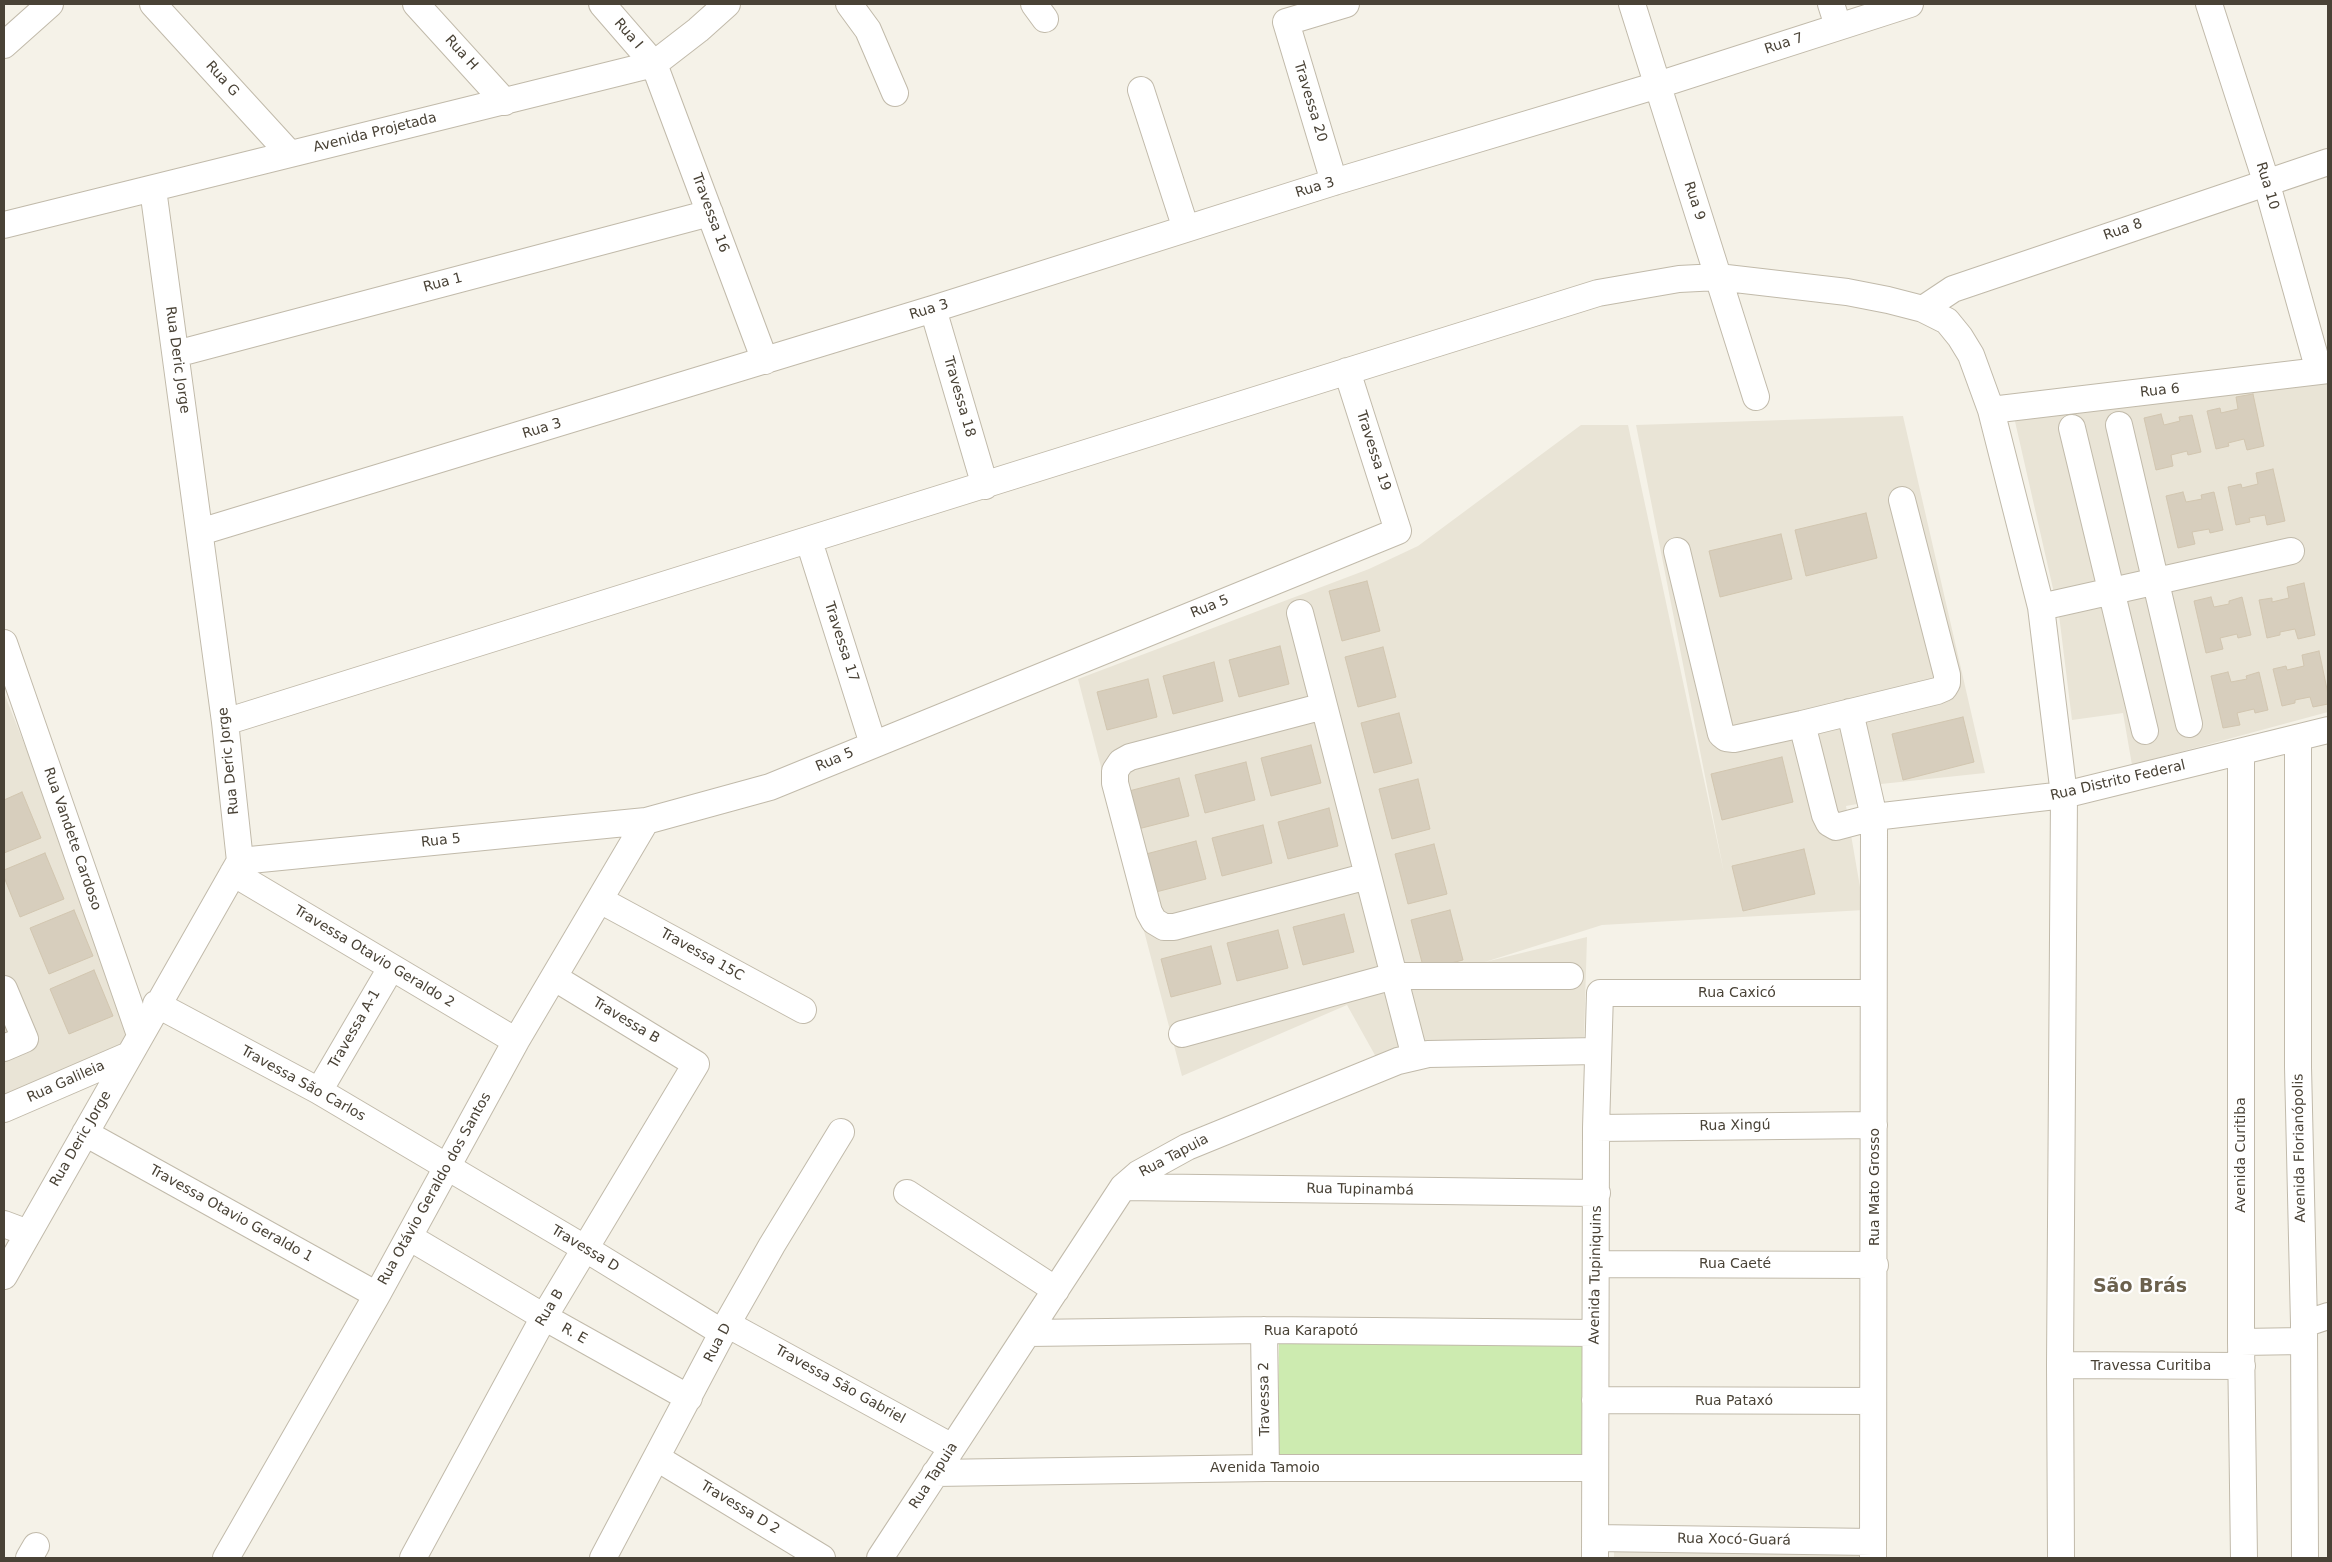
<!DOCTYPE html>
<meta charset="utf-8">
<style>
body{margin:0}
#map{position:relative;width:2332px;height:1562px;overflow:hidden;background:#f5f2e8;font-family:"DejaVu Sans",sans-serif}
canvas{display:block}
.frame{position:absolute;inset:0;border:5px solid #494236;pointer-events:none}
</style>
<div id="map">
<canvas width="2332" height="1562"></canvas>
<div class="frame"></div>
</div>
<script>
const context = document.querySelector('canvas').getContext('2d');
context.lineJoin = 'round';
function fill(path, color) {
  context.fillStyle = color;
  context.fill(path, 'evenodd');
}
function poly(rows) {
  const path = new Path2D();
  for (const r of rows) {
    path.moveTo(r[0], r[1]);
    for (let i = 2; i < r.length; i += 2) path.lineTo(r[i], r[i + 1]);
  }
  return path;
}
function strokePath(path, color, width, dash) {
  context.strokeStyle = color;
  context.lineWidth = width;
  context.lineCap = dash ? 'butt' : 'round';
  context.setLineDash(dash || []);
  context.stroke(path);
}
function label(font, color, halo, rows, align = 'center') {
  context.font = font + ' "DejaVu Sans",sans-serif';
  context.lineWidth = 4.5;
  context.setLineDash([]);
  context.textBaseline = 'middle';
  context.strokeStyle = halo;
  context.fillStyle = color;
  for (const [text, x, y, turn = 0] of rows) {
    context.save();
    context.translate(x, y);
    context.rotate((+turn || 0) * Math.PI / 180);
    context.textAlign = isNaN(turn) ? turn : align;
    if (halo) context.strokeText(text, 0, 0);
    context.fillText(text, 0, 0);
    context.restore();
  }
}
const residential = poly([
 [2328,380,2328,712,2132,765,2123,713,2072,720,2059,615,2014,417],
 [1903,416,1985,773,1881,784,1880,800,1846,806,1864,910,1602,925,1485,962,1587,937,1584,1037,1436,1043,1376,1057,1347,1005,1182,1076,1078,679,1369,569,1418,546,1581,425,1628,425,1724,873,1636,425],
 [4,693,140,1035,4,1097],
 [1614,1552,1863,1552,1863,1558,1614,1558]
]);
const green = poly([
 [1279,1338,1586,1341,1586,1455,1278,1459]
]);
const building = poly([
 [2253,394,2264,446,2247,450,2244,439,2228,443,2229,446,2216,449,2207,411,2220,408,2221,413,2238,409,2236,397,2253,394],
 [2161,414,2164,425,2180,421,2179,417,2192,415,2201,452,2188,455,2187,451,2171,455,2173,466,2156,470,2144,418,2161,414],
 [2273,469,2285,521,2267,525,2265,515,2249,518,2250,522,2236,525,2228,487,2241,484,2242,488,2258,484,2256,473,2273,469],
 [2183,492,2186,502,2202,499,2201,495,2214,492,2223,530,2210,533,2209,529,2192,532,2195,544,2178,548,2166,496,2183,492],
 [1866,513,1877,558,1806,576,1795,530,1866,513],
 [1781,534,1792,579,1720,597,1709,551,1781,534],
 [1367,581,1380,631,1342,641,1329,591,1367,581],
 [2304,583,2315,635,2298,639,2295,629,2280,632,2280,635,2267,638,2259,600,2272,598,2272,602,2289,598,2287,587,2304,583],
 [2211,597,2214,607,2229,604,2229,601,2242,597,2251,635,2238,638,2237,634,2220,638,2223,649,2206,653,2194,601,2211,597],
 [1280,646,1289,684,1239,697,1229,660,1280,646],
 [1383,647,1396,697,1358,707,1345,657,1383,647],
 [2319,651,2328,694,2328,704,2313,707,2310,697,2295,700,2295,703,2282,706,2273,669,2286,666,2287,670,2304,666,2302,655,2319,651],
 [1214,662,1223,701,1173,714,1163,676,1214,662],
 [2228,672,2231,682,2247,679,2246,676,2259,672,2268,710,2255,713,2254,709,2237,713,2240,725,2223,728,2211,676,2228,672],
 [1148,679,1157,717,1107,730,1097,692,1148,679],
 [1399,713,1412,763,1374,773,1361,723,1399,713],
 [1963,717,1974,762,1903,780,1892,734,1963,717],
 [1311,745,1321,783,1271,796,1261,758,1311,745],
 [1782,757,1793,802,1722,820,1711,774,1782,757],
 [1246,762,1255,800,1205,813,1195,775,1246,762],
 [1179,778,1189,816,1138,829,1129,791,1179,778],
 [1418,779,1430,829,1392,839,1379,789,1418,779],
 [22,792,41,838,4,853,4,800,22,792],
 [1329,808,1338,846,1288,859,1278,822,1329,808],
 [1263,825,1272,863,1222,876,1212,838,1263,825],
 [1196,841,1206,879,1156,892,1146,854,1196,841],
 [1434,844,1447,894,1408,904,1395,854,1434,844],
 [1804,849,1815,894,1743,911,1732,866,1804,849],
 [45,853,64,899,20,917,4,877,4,870,45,853],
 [74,910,93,956,49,974,30,928,74,910],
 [1450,910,1463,960,1424,970,1411,920,1450,910],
 [1344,914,1354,952,1303,965,1293,927,1344,914],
 [1278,930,1288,968,1237,981,1227,943,1278,930],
 [1211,946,1221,984,1171,997,1161,959,1211,946],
 [94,970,113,1016,69,1034,50,989,94,970]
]);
const minor = poly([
 [153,4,290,154],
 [416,4,505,102],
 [602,4,654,64,765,361],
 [849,4,868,30,895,93],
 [1034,4,1045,19],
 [1632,4,1756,397],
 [1831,4,1838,26],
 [2209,4,2266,181,2319,371],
 [4,45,50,4],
 [1141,90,1186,229],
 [1334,182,1286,22,1346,4],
 [4,225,654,64,698,30,727,4],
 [933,309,985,486],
 [1923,309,1953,289,2328,162],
 [176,354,710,213],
 [1991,410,2328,370],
 [2119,425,2189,724],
 [2072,428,2145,731],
 [200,532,933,309,1334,182,1658,85,1910,4],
 [809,541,873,744],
 [1677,551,1721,734,1726,738,1734,739,1802,724,1937,691,1944,688,1947,683,1947,675,1902,500],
 [2041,607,2291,551],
 [1300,613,1415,1057],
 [4,643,140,1035],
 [1324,706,1130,757,1121,762,1115,771,1115,783,1149,912,1154,921,1164,927,1174,927,1368,876],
 [1850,712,1874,817,1873,1558],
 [225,722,1598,293,1679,279,1718,277,1847,292,1888,300,1923,309,1947,321,1960,337,1971,355,1991,410,2041,607,2064,795,2060,1365,2061,1558],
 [1802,724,1825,815,1829,823,1836,827,1874,817,2064,795,2328,730],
 [2298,738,2298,1067,2304,1324,2305,1558],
 [2241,753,2241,1342,2244,1558],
 [240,861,646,821,770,787,1398,531,1347,371],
 [233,873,516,1041],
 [600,900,803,1010],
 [4,989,25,1039,4,1048],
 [156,1004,319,1091,586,1249,723,1333],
 [1182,1034,1394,976,1570,976],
 [319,1091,391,968],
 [4,1109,129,1055],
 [1596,1128,1874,1125],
 [85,1133,377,1295],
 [1123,1187,1597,1193],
 [907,1193,1056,1290],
 [4,1224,28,1233],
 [409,1237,544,1317,689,1398],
 [1596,1264,1875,1265],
 [4,1276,240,861,225,722,153,189],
 [727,1324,952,1447],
 [2304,1324,2328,1316],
 [1264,1330,1266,1468],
 [1028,1333,1264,1330,1595,1333],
 [2241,1342,2303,1341],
 [2060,1365,2242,1366],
 [1595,1400,1873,1401],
 [657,1458,822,1558],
 [935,1473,1266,1468,1595,1468],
 [1595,1538,1873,1542],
 [29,1558,36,1546],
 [226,1558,377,1295,516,1041,646,821],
 [413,1558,544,1317,696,1064,555,978],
 [603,1558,727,1324,772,1245,841,1132],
 [880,1558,1123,1187,1138,1174,1187,1147,1398,1061,1428,1054,1597,1051],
 [1595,1558,1596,1128,1600,993,1873,993]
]);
const streetNames = [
 ["Rua I",628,34,49],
 ["Rua 7",1784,44,-18],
 ["Rua H",461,53,48],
 ["Rua G",222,79,48],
 ["Travessa 20",1310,102,73],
 ["Avenida Projetada",375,133,-14],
 ["Rua 10",2267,186,73],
 ["Rua 3",1315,188,-17],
 ["Rua 9",1694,201,72],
 ["Travessa 16",710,213,70],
 ["Rua 8",2123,230,-19],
 ["Rua 1",443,283,-15],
 ["Rua 3",929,310,-17],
 ["Rua Deric Jorge",177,360,82],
 ["Rua 6",2160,391,-6],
 ["Travessa 18",959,397,74],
 ["Rua 3",542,429,-17],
 ["Travessa 19",1373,451,72],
 ["Rua 5",1210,607,-22],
 ["Travessa 17",841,642,72],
 ["Rua 5",835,760,-23],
 ["Rua Deric Jorge",229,761,-96],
 ["Rua Distrito Federal",2118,781,-13],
 ["Rua Vandete Cardoso",72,839,71],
 ["Rua 5",441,841,-6],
 ["Travessa 15C",702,955,29],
 ["Travessa Otavio Geraldo 2",374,957,31],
 ["Rua Caxicó",1737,993],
 ["Travessa B",626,1021,31],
 ["Travessa A-1",355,1029,-60],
 ["Rua Galileia",66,1082,-24],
 ["Travessa São Carlos",303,1084,29],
 ["Rua Xingú",1735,1126,-1],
 ["Rua Deric Jorge",81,1139,-60],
 ["Avenida Florianópolis",2300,1148,-91],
 ["Avenida Curitiba",2241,1155,-90],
 ["Rua Tapuia",1174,1156,-28],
 ["Rua Mato Grosso",1875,1187,-90],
 ["Rua Otávio Geraldo dos Santos",435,1189,-61],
 ["Rua Tupinambá",1360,1190,1],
 ["Travessa Otavio Geraldo 1",231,1214,29],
 ["Travessa D",585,1249,31],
 ["Rua Caeté",1735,1264],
 ["Avenida Tupiniquins",1596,1275,-89],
 ["Rua B",550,1308,-59],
 ["Rua Karapotó",1311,1331],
 ["R. E",574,1334,30],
 ["Rua D",718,1343,-62],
 ["Travessa Curitiba",2151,1366],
 ["Travessa São Gabriel",840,1385,29],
 ["Travessa 2",1265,1399,-91],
 ["Rua Pataxó",1734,1401],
 ["Avenida Tamoio",1265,1468],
 ["Rua Tapuia",934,1476,-57],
 ["Travessa D 2",740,1508,31],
 ["Rua Xocó-Guará",1734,1540,1]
];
const districtNames = [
 ["São Brás",2140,1287]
];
fill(residential, '#e9e4d6');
fill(green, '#cdebb0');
fill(building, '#d7cebd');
strokePath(building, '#d2c6b0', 1);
strokePath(minor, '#c1baaa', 28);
strokePath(minor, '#fff', 26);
label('14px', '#494236', '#fff', streetNames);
label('bold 19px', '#6c614d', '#fff', districtNames);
</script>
